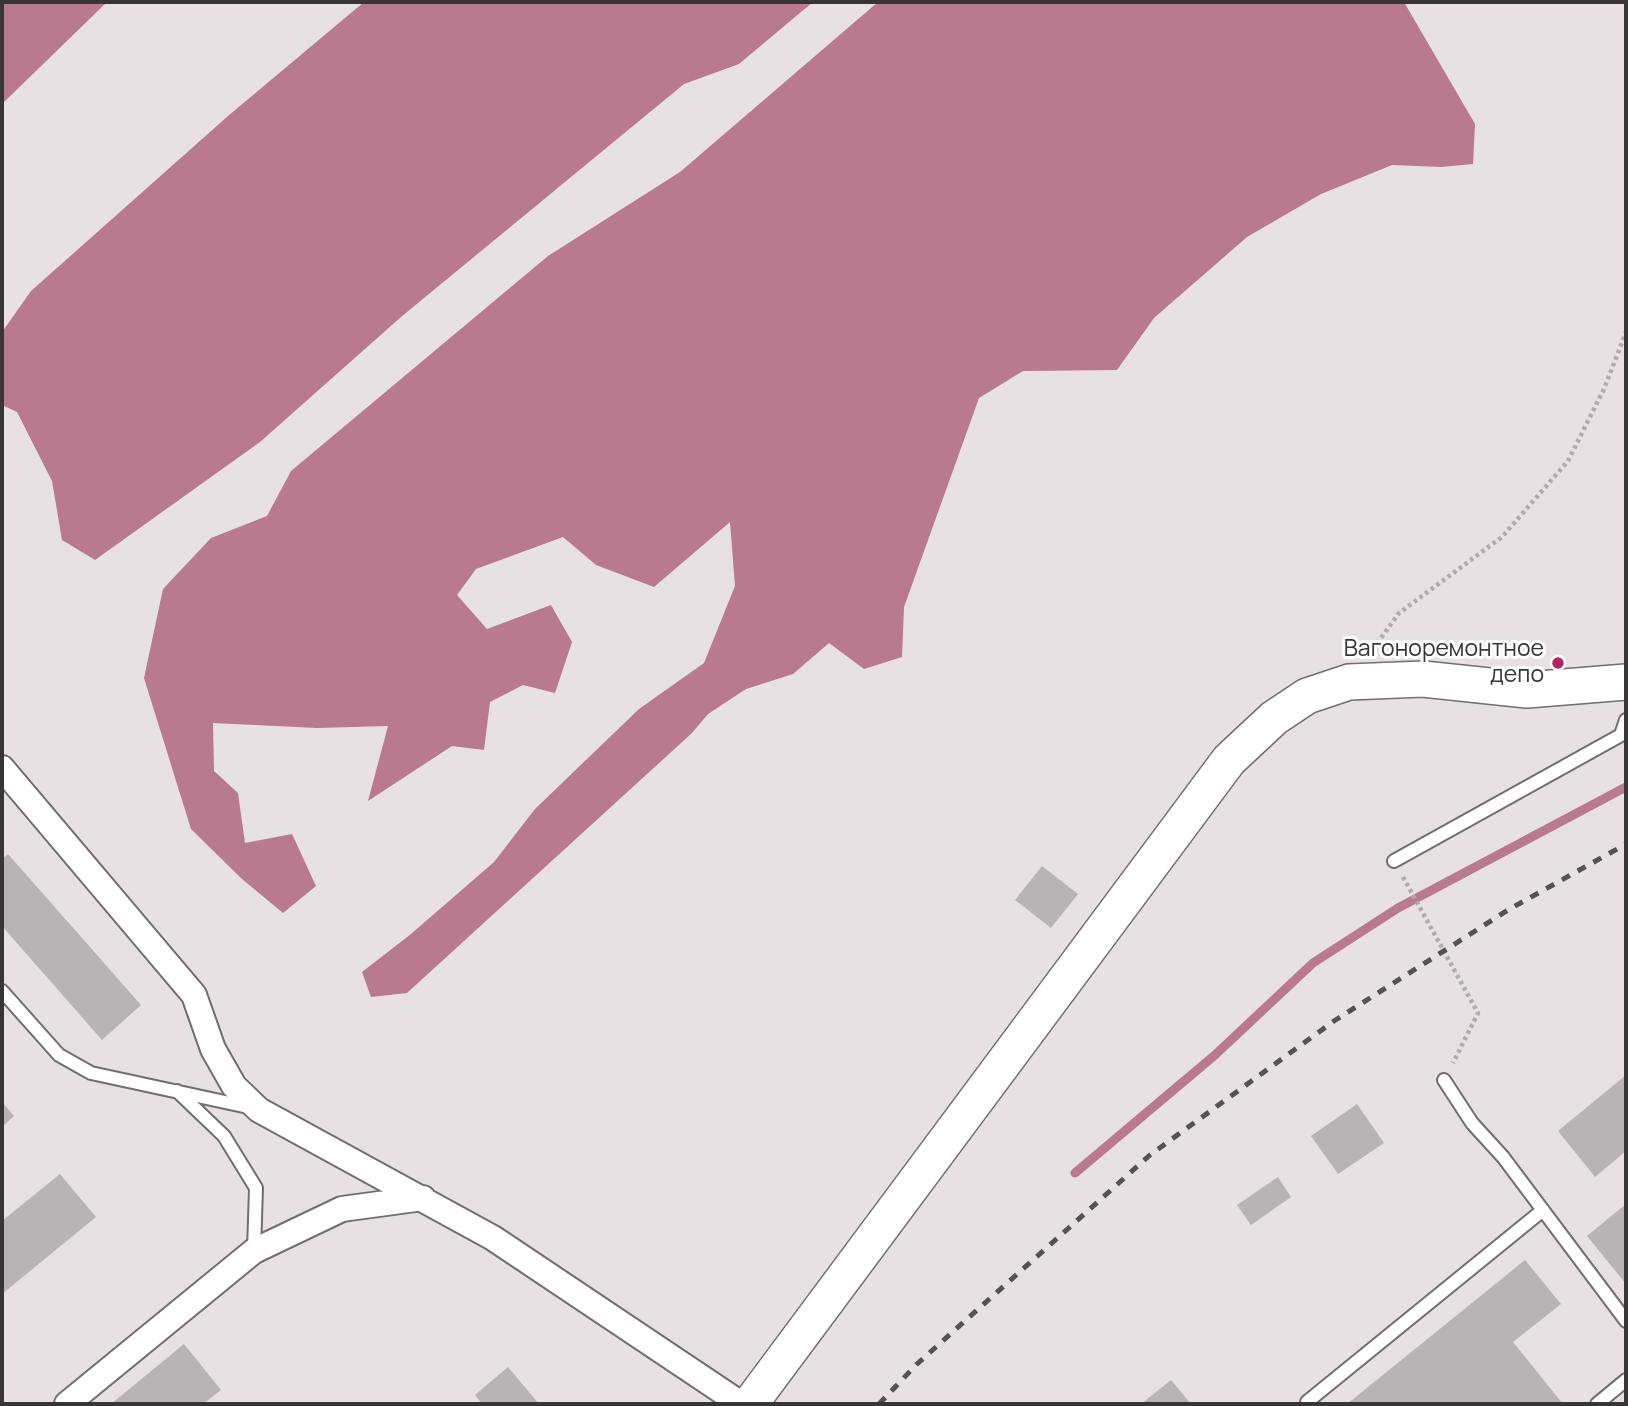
<!DOCTYPE html>
<meta charset="utf-8">
<style>
body{margin:0}
#map{position:relative;width:1628px;height:1406px;overflow:hidden;background:#e7e1e3;font-family:Manrope,sans-serif}
canvas{display:block}
.frame{position:absolute;inset:0;border:4px solid #373536;pointer-events:none}
</style>
<div id="map">
<canvas width="1628" height="1406"></canvas>
<div class="frame"></div>
</div>
<script>
const context = document.querySelector('canvas').getContext('2d');
context.lineJoin = 'round';
function fill(path, color) {
  context.fillStyle = color;
  context.fill(path, 'evenodd');
}
function poly(rows) {
  const path = new Path2D();
  for (const r of rows) {
    path.moveTo(r[0], r[1]);
    for (let i = 2; i < r.length; i += 2) path.lineTo(r[i], r[i + 1]);
  }
  return path;
}
function strokePath(path, color, width, dash) {
  context.strokeStyle = color;
  context.lineWidth = width;
  context.lineCap = dash ? 'butt' : 'round';
  context.setLineDash(dash || []);
  context.stroke(path);
}
function label(font, color, halo, rows, align = 'center') {
  context.font = font + ' Manrope,sans-serif';
  context.lineWidth = 6;
  context.setLineDash([]);
  context.textBaseline = 'middle';
  context.strokeStyle = halo;
  context.fillStyle = color;
  for (const [text, x, y, turn = 0] of rows) {
    context.save();
    context.translate(x, y);
    context.rotate((+turn || 0) * Math.PI / 180);
    context.textAlign = isNaN(turn) ? turn : align;
    if (halo) context.strokeText(text, 0, 0);
    context.fillText(text, 0, 0);
    context.restore();
  }
}
const water = poly([
 [2,2,107,2,2,104],
 [364,2,813,2,739,64,684,84,401,317,260,442,95,560,62,540,52,481,17,412,2,405,2,332,31,291,228,116],
 [878,2,1404,2,1475,124,1473,164,1441,167,1392,165,1321,194,1247,237,1154,318,1117,370,1023,371,979,398,904,607,902,657,864,669,829,643,793,674,746,689,708,714,692,733,407,993,371,997,362,972,411,934,494,862,535,809,639,709,704,663,735,586,730,522,654,587,596,565,563,537,476,569,457,595,487,629,551,605,572,642,555,693,523,685,490,702,484,750,452,746,368,801,388,726,317,728,213,723,214,771,238,793,245,843,292,834,316,886,283,913,242,879,191,829,144,678,163,589,211,538,267,516,291,471,548,256,680,172]
]);
const stream = poly([
 [1075,1173,1215,1055,1313,963,1398,908,1626,787]
]);
const building = poly([
 [8,854,141,1005,102,1040,2,926,2,859],
 [1042,866,1078,894,1051,928,1015,900],
 [1626,1075,1626,1151,1595,1177,1558,1131],
 [2,1102,14,1116,2,1127],
 [1357,1104,1384,1143,1338,1174,1311,1136],
 [60,1174,96,1217,2,1294,2,1221],
 [1278,1177,1291,1197,1251,1225,1237,1205],
 [1626,1204,1626,1284,1587,1236],
 [1525,1260,1561,1304,1513,1342,1563,1404,1347,1404],
 [184,1344,221,1390,203,1404,111,1404],
 [508,1367,539,1404,482,1404,475,1395],
 [1171,1380,1191,1404,1141,1404]
]);
const path = poly([
 [1373,649,1399,613,1502,537,1568,461,1604,389,1626,332],
 [1403,877,1478,1013,1453,1063]
]);
const lane = poly([
 [1394,861,1621,735,1626,720],
 [2,991,59,1055,91,1073,248,1107],
 [1444,1080,1472,1123,1503,1157,1626,1321],
 [177,1091,224,1136,256,1188,254,1251],
 [1307,1402,1543,1210],
 [1597,1404,1626,1380]
]);
const street = poly([
 [2,768,194,995,213,1049,234,1086,259,1110,493,1238,741,1404],
 [67,1404,254,1251,342,1209,423,1198]
]);
const secondary = poly([
 [750,1404,1229,760,1274,718,1307,696,1349,682,1423,679,1527,690,1626,682]
]);
const rail = poly([
 [879,1404,917,1364,1150,1155,1334,1021,1508,910,1626,844]
]);
const markers = [
 [1558,663,7,"#af2565"]
];
const poiNames = [
 ["Вагоноремонтное",1544,650],
 ["депо",1544,676]
];
fill(water, '#b9798e');
strokePath(stream, '#b9798e', 9);
fill(building, '#b8b3b5');
strokePath(lane, '#726d6e', 16);
strokePath(street, '#726d6e', 28);
strokePath(secondary, '#726d6e', 38);
strokePath(path, '#b0abad', 4.5, [3.5, 3.5]);
strokePath(lane, '#fff', 12);
strokePath(street, '#fff', 24);
strokePath(secondary, '#fff', 35);
strokePath(rail, '#545253', 5, [9, 9]);
for (const [x, y, r, color] of markers) {
  const dot = new Path2D();
  dot.arc(x, y, r, 0, 2 * Math.PI);
  context.fillStyle = color;
  context.fill(dot);
  strokePath(dot, '#fff', 2.5);
}
label('23px', '#373536', '#fff', poiNames, 'right');
</script>
